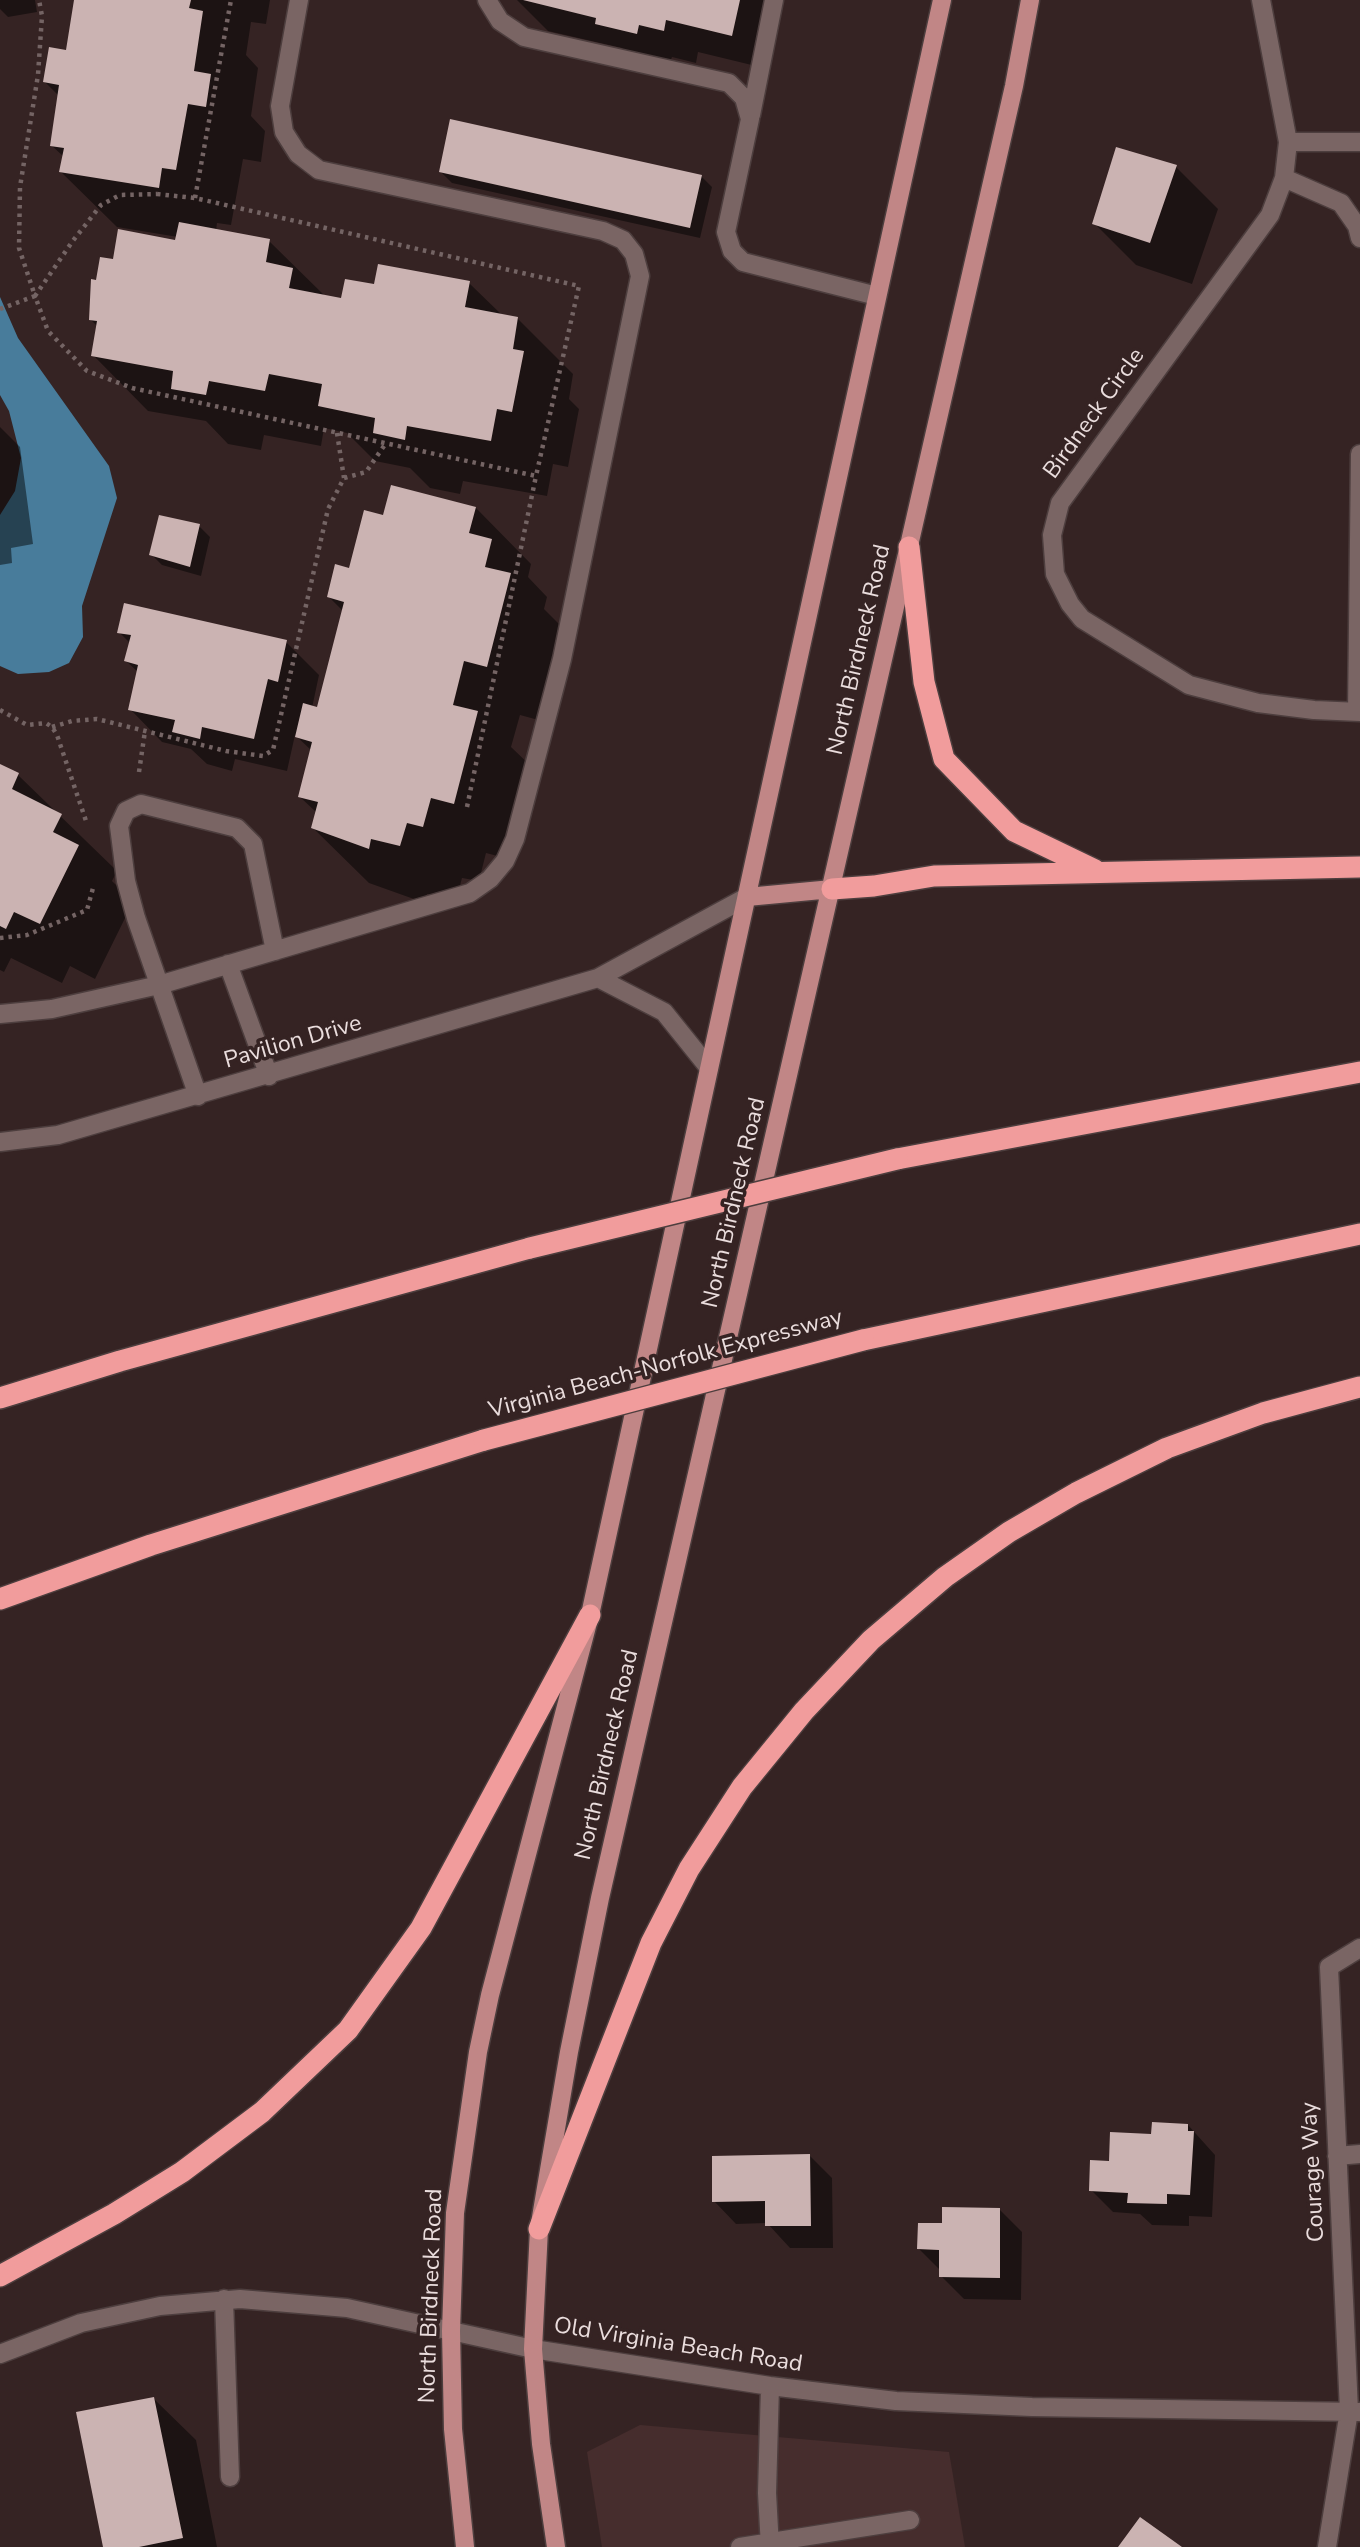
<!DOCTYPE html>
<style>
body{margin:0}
canvas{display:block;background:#352323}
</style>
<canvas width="1360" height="2547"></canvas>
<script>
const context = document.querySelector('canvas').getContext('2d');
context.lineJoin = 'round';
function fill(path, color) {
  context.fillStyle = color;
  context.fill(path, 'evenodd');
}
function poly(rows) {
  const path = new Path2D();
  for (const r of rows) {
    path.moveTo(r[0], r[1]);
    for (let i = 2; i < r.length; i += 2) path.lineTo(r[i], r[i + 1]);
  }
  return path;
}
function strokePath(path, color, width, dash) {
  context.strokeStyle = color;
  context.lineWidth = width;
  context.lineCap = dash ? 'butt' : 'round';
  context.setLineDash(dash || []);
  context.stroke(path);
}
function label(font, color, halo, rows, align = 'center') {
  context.font = font + ' "Nunito Sans",sans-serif';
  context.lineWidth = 7;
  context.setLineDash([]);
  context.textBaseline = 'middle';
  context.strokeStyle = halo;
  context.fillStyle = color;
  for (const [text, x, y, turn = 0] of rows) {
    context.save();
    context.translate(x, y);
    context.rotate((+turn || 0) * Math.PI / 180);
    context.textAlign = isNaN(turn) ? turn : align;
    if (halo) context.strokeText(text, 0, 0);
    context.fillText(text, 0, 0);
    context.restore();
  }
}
const built = poly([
 [640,2425,949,2452,965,2547,602,2547,587,2452]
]);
const water = poly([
 [0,297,18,338,109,466,117,498,82,606,83,637,69,663,49,672,18,674,0,666,0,515,15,491,21,458,9,411,0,395]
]);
const shadow = poly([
 [0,0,35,0,37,12,8,17,0,9],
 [76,0,270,0,266,24,251,22,246,55,258,68,251,116,265,131,261,162,243,159,231,225,217,223,216,231,269,241,325,296,343,300,376,286,469,283,502,315,517,318,573,374,569,399,579,409,568,467,553,464,547,496,463,481,460,494,430,488,410,468,375,461,347,433,324,428,321,446,264,435,261,450,228,444,206,421,148,411,93,355,98,327,90,319,98,282,114,261,177,242,178,237,117,227,61,172,64,157,51,145,59,96,45,82,68,52],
 [517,0,780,0,764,68,698,52,696,63,672,57,669,65,630,57,622,48,548,31],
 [1176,167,1218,209,1192,284,1136,265,1094,223],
 [441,172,701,176,712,187,700,238,452,183],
 [0,427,20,447,33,544,11,548,12,563,0,565],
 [476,508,531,564,528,577,547,597,544,609,565,630,542,721,520,715,511,747,533,768,509,859,486,853,479,881,462,878,456,901,427,894,425,903,369,883,313,828,317,813,300,797,312,751,295,735,287,771,235,759,232,771,207,764,191,749,162,742,130,709,138,672,126,661,130,643,119,632,286,642,319,675,312,708,318,710,343,611,329,597,350,570,384,517],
 [199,526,210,537,201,576,162,565,151,554],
 [0,766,18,775,117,871,112,881,133,902,95,979,70,966,62,983,11,958,4,972,0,970],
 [1188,2125,1215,2155,1212,2217,1189,2216,1189,2226,1152,2225,1140,2214,1113,2212,1091,2190,1110,2163,1153,2135],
 [810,2156,832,2178,833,2248,790,2248,767,2223,736,2224,714,2201],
 [999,2209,1022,2232,1021,2300,964,2299,941,2276,941,2271,919,2249,944,2225],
 [154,2399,196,2440,217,2547,105,2547]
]);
const building = poly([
 [74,0,191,0,189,8,203,11,194,71,211,74,206,107,188,104,176,170,162,168,159,188,59,172,64,148,50,146,59,85,43,82,49,47,66,50],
 [523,0,740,0,732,36,666,20,664,31,639,25,637,34,595,24,596,18],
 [450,119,702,175,690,228,439,172],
 [1116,147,1177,165,1150,243,1092,224],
 [179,222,270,239,266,262,293,268,289,288,341,298,345,279,374,284,378,264,470,281,465,307,518,317,513,349,524,351,512,412,497,409,491,441,407,426,405,440,373,433,375,418,318,406,322,384,269,374,265,391,209,381,206,395,171,389,173,371,91,356,97,321,89,320,91,279,96,280,100,257,113,259,118,229,175,240],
 [391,485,476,507,469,533,492,539,485,567,511,573,487,667,464,661,453,705,478,711,454,804,431,798,423,827,407,823,400,846,371,839,369,849,311,828,318,802,298,797,312,742,295,737,303,703,317,707,344,602,327,597,335,564,349,568,364,510,383,515],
 [159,515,200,524,190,567,149,555],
 [124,603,287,640,278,682,268,679,254,739,202,727,200,739,172,732,175,720,128,710,138,665,124,661,131,635,117,633],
 [0,764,19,773,12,789,62,814,53,832,79,845,40,924,14,912,6,929,0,926],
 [1152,2122,1188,2124,1188,2131,1194,2131,1190,2195,1167,2194,1167,2204,1127,2203,1128,2193,1089,2191,1090,2160,1109,2161,1110,2132,1151,2134],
 [810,2154,811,2226,765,2226,765,2201,712,2202,712,2156],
 [942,2207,1000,2208,1000,2278,939,2277,939,2250,917,2249,918,2223,942,2223],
 [154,2397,183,2538,139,2547,103,2547,76,2412],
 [1140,2517,1182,2547,1118,2547]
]);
const path = poly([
 [157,194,195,198,579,286,536,476,132,388,87,371,48,331,35,296,72,242,101,205,120,195,157,194],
 [195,198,231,0],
 [0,309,35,296,19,248,20,187,38,75,42,16,39,0],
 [337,433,344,478],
 [0,710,27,725,46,723,52,727,57,735,86,821],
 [52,727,72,721,97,719,226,751,263,756,273,750,328,509,344,478,366,472,386,443],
 [139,772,145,731],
 [467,807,536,476],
 [0,938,27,935,87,910,93,888]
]);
const minor = poly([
 [487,0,500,21,524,37,729,83,744,98,750,119,726,232,732,251,743,262,877,296],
 [1261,0,1288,142,1284,178,1270,215,1060,503,1052,535,1055,574,1070,604,1082,619,1189,685,1258,703,1314,710,1360,712],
 [751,115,774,0],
 [1288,142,1360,142],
 [1284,178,1341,203,1357,226,1360,238],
 [1357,712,1360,454],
 [228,964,269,1076],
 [598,978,664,1012,709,1068],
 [0,1014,52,1009,159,985,470,893,490,879,505,861,515,839,562,659,640,276,634,254,623,240,603,231,319,170,298,154,284,132,280,106,299,0],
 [198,1096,136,918,126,881,119,826,126,811,141,804,237,828,253,844,275,951],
 [0,1142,58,1135,598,978,747,897],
 [1337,2156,1360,2154],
 [224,2299,230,2477],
 [0,2354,81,2323,160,2306,240,2299,347,2308,533,2349,770,2386,896,2401,1032,2407,1360,2412],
 [770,2386,767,2493,770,2547],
 [740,2547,910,2520],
 [1327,2547,1349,2411,1329,1967,1360,1948]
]);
const major = poly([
 [747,897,832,889],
 [465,2547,453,2429,451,2331,455,2213,478,2052,490,1995,590,1615,942,0],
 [556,2547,541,2444,533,2349,539,2229,569,2052,600,1898,1014,86,1030,0]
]);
const highway = poly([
 [909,547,924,682,944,759,1014,831,1095,870],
 [832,889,874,886,934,876,1360,867],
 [897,1159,1360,1072],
 [863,1340,1360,1234],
 [0,1398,120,1361,530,1248],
 [0,1599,151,1545,484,1440],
 [539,2229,651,1943,689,1869,742,1787,804,1711,871,1640,945,1577,1009,1532,1076,1493,1167,1448,1263,1413,1360,1387],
 [0,2276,114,2214,182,2172,262,2112,348,2030,421,1928,590,1615]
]);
const highwayBridge = poly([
 [530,1248,897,1159],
 [484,1440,863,1340]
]);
const streetNames = [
 ["Birdneck Circle",1095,414,-54],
 ["North Birdneck Road",860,650,-77],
 ["Pavilion Drive",293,1043,-16],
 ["North Birdneck Road",735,1203,-77],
 ["Virginia Beach-Norfolk Expressway",666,1365,-15],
 ["North Birdneck Road",608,1755,-77],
 ["Courage Way",1314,2172,-93],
 ["North Birdneck Road",432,2296,-88],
 ["Old Virginia Beach Road",678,2346,9]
];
fill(built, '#462d2d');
fill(water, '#487c9b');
fill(shadow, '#0007');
fill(building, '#cbb3b2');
strokePath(minor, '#4d3e3e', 21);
strokePath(major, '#4d3e3e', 21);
strokePath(highway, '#4d3e3e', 24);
strokePath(path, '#746464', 4.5, [3.5, 5]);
strokePath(minor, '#7a6564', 18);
strokePath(major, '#c18686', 18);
strokePath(highway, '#f19c9c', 21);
strokePath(highwayBridge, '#4d3e3e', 24, []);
strokePath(highwayBridge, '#f19c9c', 21);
label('23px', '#eadddd', '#352323', streetNames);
</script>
